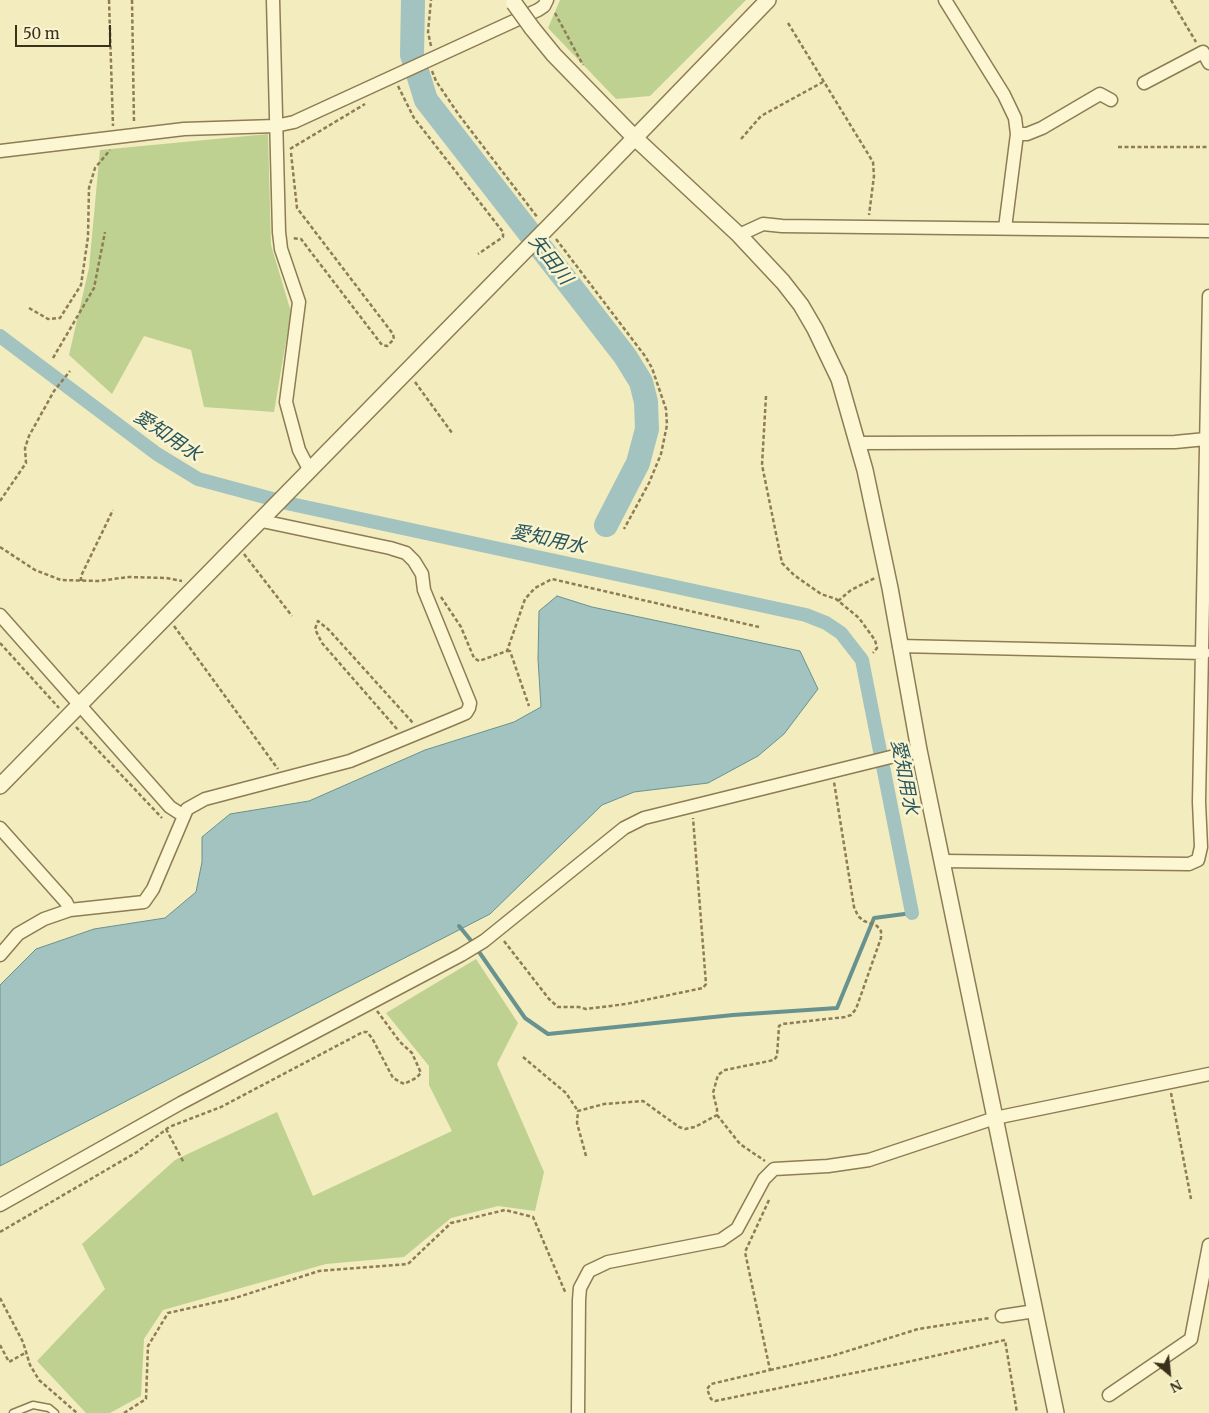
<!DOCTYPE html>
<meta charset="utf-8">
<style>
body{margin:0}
#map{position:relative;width:1209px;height:1413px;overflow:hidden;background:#f2ecbe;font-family:Merriweather,serif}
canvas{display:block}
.north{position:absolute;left:1144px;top:1348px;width:50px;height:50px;-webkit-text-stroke:4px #f9f4cf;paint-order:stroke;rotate:152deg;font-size:14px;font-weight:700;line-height:20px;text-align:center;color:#3a301b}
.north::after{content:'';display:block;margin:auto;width:18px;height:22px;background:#3a301b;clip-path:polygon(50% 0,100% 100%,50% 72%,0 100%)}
.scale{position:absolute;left:15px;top:25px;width:96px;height:22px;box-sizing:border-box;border:2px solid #3a301b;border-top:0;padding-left:6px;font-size:15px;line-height:18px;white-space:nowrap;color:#3a301b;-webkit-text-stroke:4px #f9f4cf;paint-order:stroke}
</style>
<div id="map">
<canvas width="1209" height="1413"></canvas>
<div class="north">N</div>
<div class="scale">50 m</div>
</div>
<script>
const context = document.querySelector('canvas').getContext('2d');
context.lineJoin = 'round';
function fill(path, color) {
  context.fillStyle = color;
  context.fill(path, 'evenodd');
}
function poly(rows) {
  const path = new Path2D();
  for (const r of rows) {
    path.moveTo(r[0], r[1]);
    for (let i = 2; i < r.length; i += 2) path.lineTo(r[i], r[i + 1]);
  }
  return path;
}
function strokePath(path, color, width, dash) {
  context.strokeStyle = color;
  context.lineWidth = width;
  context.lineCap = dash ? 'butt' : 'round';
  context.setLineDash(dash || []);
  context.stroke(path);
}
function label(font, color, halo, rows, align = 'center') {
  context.font = font + ' Merriweather,"Noto Sans JP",serif';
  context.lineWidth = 5;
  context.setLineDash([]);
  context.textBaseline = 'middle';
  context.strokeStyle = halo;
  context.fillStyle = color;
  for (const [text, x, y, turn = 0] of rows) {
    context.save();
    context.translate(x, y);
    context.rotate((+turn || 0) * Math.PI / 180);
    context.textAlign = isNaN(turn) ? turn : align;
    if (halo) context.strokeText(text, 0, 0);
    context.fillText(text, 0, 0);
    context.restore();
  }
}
const green = poly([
 [560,0,746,0,650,96,616,99,548,28],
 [268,134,271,245,291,312,274,412,204,407,191,350,144,336,112,394,69,355,89,268,100,150],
 [476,959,518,1023,497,1064,544,1172,535,1211,498,1206,451,1218,404,1257,326,1264,163,1310,144,1339,141,1396,110,1413,86,1413,37,1361,105,1289,82,1244,175,1160,277,1112,313,1196,452,1131,429,1085,429,1066,386,1013]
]);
const water = poly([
 [557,596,592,607,800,651,818,689,784,734,758,756,708,783,634,792,602,805,490,914,0,1166,0,985,36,949,94,929,165,918,196,892,202,862,202,837,230,814,309,801,425,750,514,722,541,707,538,659,539,611,557,596]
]);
const stream = poly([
 [459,926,473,943],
 [477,949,525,1018,548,1034,733,1015,837,1008,874,918,912,913]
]);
const canal = poly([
 [0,336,157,454,198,479,291,504,806,615,826,623,841,633,862,660,912,913]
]);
const river = poly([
 [413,0,412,55,426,100,625,356,641,382,646,402,647,429,638,463,606,525]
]);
const path = poly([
 [109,0,113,126],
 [132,0,134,123],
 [1171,0,1196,42],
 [555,13,583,65],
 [788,23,873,162,874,176,869,215],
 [431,46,428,32,431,0],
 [432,71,436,81,459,115,538,218],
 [398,86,414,118,503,232,503,237,478,254],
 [741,139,761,116,823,82],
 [1118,147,1209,147],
 [290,149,365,104],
 [291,153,297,208,393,334,394,339,387,346,382,345,301,239,292,238],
 [556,239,645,356,652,368,666,409,667,425,661,454,649,483,624,529],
 [29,308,48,319,60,318,81,285,88,237,89,188,95,168,110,150],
 [53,358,94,288,105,232],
 [415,382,452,433],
 [766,396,762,465,782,563,794,575,821,594,836,599,859,618,875,640,877,648,873,653],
 [0,501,26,463,25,448,29,436,54,391,70,371],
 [0,547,35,570,61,580,98,581,129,577,166,578,182,581],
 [244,554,292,616],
 [81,581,81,576,113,510],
 [441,597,461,627,474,658,479,661,507,651,525,599,535,588,552,579,759,627],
 [838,601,851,590,875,578],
 [174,626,278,769],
 [0,643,59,708],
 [507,651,510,651,529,706],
 [76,727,162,818],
 [397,729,322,643,315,629,318,621,329,630,413,723],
 [504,941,549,999,558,1007,579,1007,586,1009,626,1004,703,988,706,984,693,818],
 [523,1057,566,1093,578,1111],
 [1171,1093,1191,1199],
 [717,1115,740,1144,765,1161],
 [166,1129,184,1163],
 [586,1156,577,1123,578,1111,604,1104,643,1101,679,1127,685,1129,695,1127,717,1115,717,1109,713,1093,718,1075,725,1070,774,1060,777,1056,779,1026,782,1024,845,1017,851,1015,856,1009,881,938,881,931,877,926,864,921,858,916,854,907,834,782],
 [769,1200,745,1252,770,1370,711,1384,707,1389,711,1399,715,1401,903,1363,1005,1340,1017,1413],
 [0,1232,137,1152,169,1127,221,1107,363,1032,367,1032,372,1038,393,1078,404,1084,416,1078,421,1073,412,1053,400,1042,377,1011],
 [0,1298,23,1342,30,1365,39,1380,77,1413],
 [0,1345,9,1362,25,1353],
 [770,1370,835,1355,918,1329,990,1318],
 [124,1413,146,1399,148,1346,168,1313,235,1298,319,1271,408,1264,451,1223,505,1210,533,1217,566,1294]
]);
const service = poly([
 [13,1413,33,1405,49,1408,55,1413]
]);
const minor = poly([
 [273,0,279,232,281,249,299,302,286,402,299,450,310,471],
 [945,0,1004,95,1015,118,1017,134,1005,228],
 [1144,83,1203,52,1209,63],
 [1017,134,1027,134,1042,128,1100,94,1111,100],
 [0,151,184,129,275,126,294,122,538,10,544,6,547,0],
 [739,235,763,224,782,226,1209,231],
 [856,443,1175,442,1206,439],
 [0,615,170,807,184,816],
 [899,646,1204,653],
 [0,828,66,902,70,910],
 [943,861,1189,864,1198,860,1201,847,1199,802,1209,296],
 [0,955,18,934,44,919,70,910,144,902,153,889,187,809,205,799,350,761,452,719,466,713,469,708,470,703,424,590,422,574,414,561,406,553,390,548,262,521],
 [0,1205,181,1103,461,955,484,941,624,828,644,818,919,750],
 [1002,1316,1035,1311],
 [1109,1395,1191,1339,1209,1245],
 [578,1413,579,1300,580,1288,589,1271,608,1262,721,1240,737,1229,764,1179,774,1169,828,1166,869,1160,995,1118,1209,1074]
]);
const tertiary = poly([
 [532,28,554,55,634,137,739,235,783,282,801,305,815,329,839,379,865,470,890,588,919,750,1056,1413],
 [564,211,768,0],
 [0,786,506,270]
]);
const tertiaryBridge = poly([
 [514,3,532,28],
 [506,270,564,211]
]);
const waterNames = [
 ["矢田川",550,260,52],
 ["愛知用水",167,436,34],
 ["愛知用水",548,540,12],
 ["愛知用水",904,777,79]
];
fill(green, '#bfd191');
fill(water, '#a2c3bf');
strokePath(water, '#68928f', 1);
strokePath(stream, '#68928f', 4);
strokePath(canal, '#a2c3bf', 14);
strokePath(river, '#a2c3bf', 24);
strokePath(service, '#8d7c55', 9);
strokePath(minor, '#8d7c55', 15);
strokePath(tertiary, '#8d7c55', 18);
strokePath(path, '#8d7c55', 2.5, [4, 2.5]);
strokePath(service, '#fcf7d2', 6);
strokePath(minor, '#fcf7d2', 12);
strokePath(tertiary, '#fcf7d2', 15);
strokePath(tertiaryBridge, '#8d7c55', 18, []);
strokePath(tertiaryBridge, '#fcf7d2', 15);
label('italic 19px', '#29565c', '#f9f4cf', waterNames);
</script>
